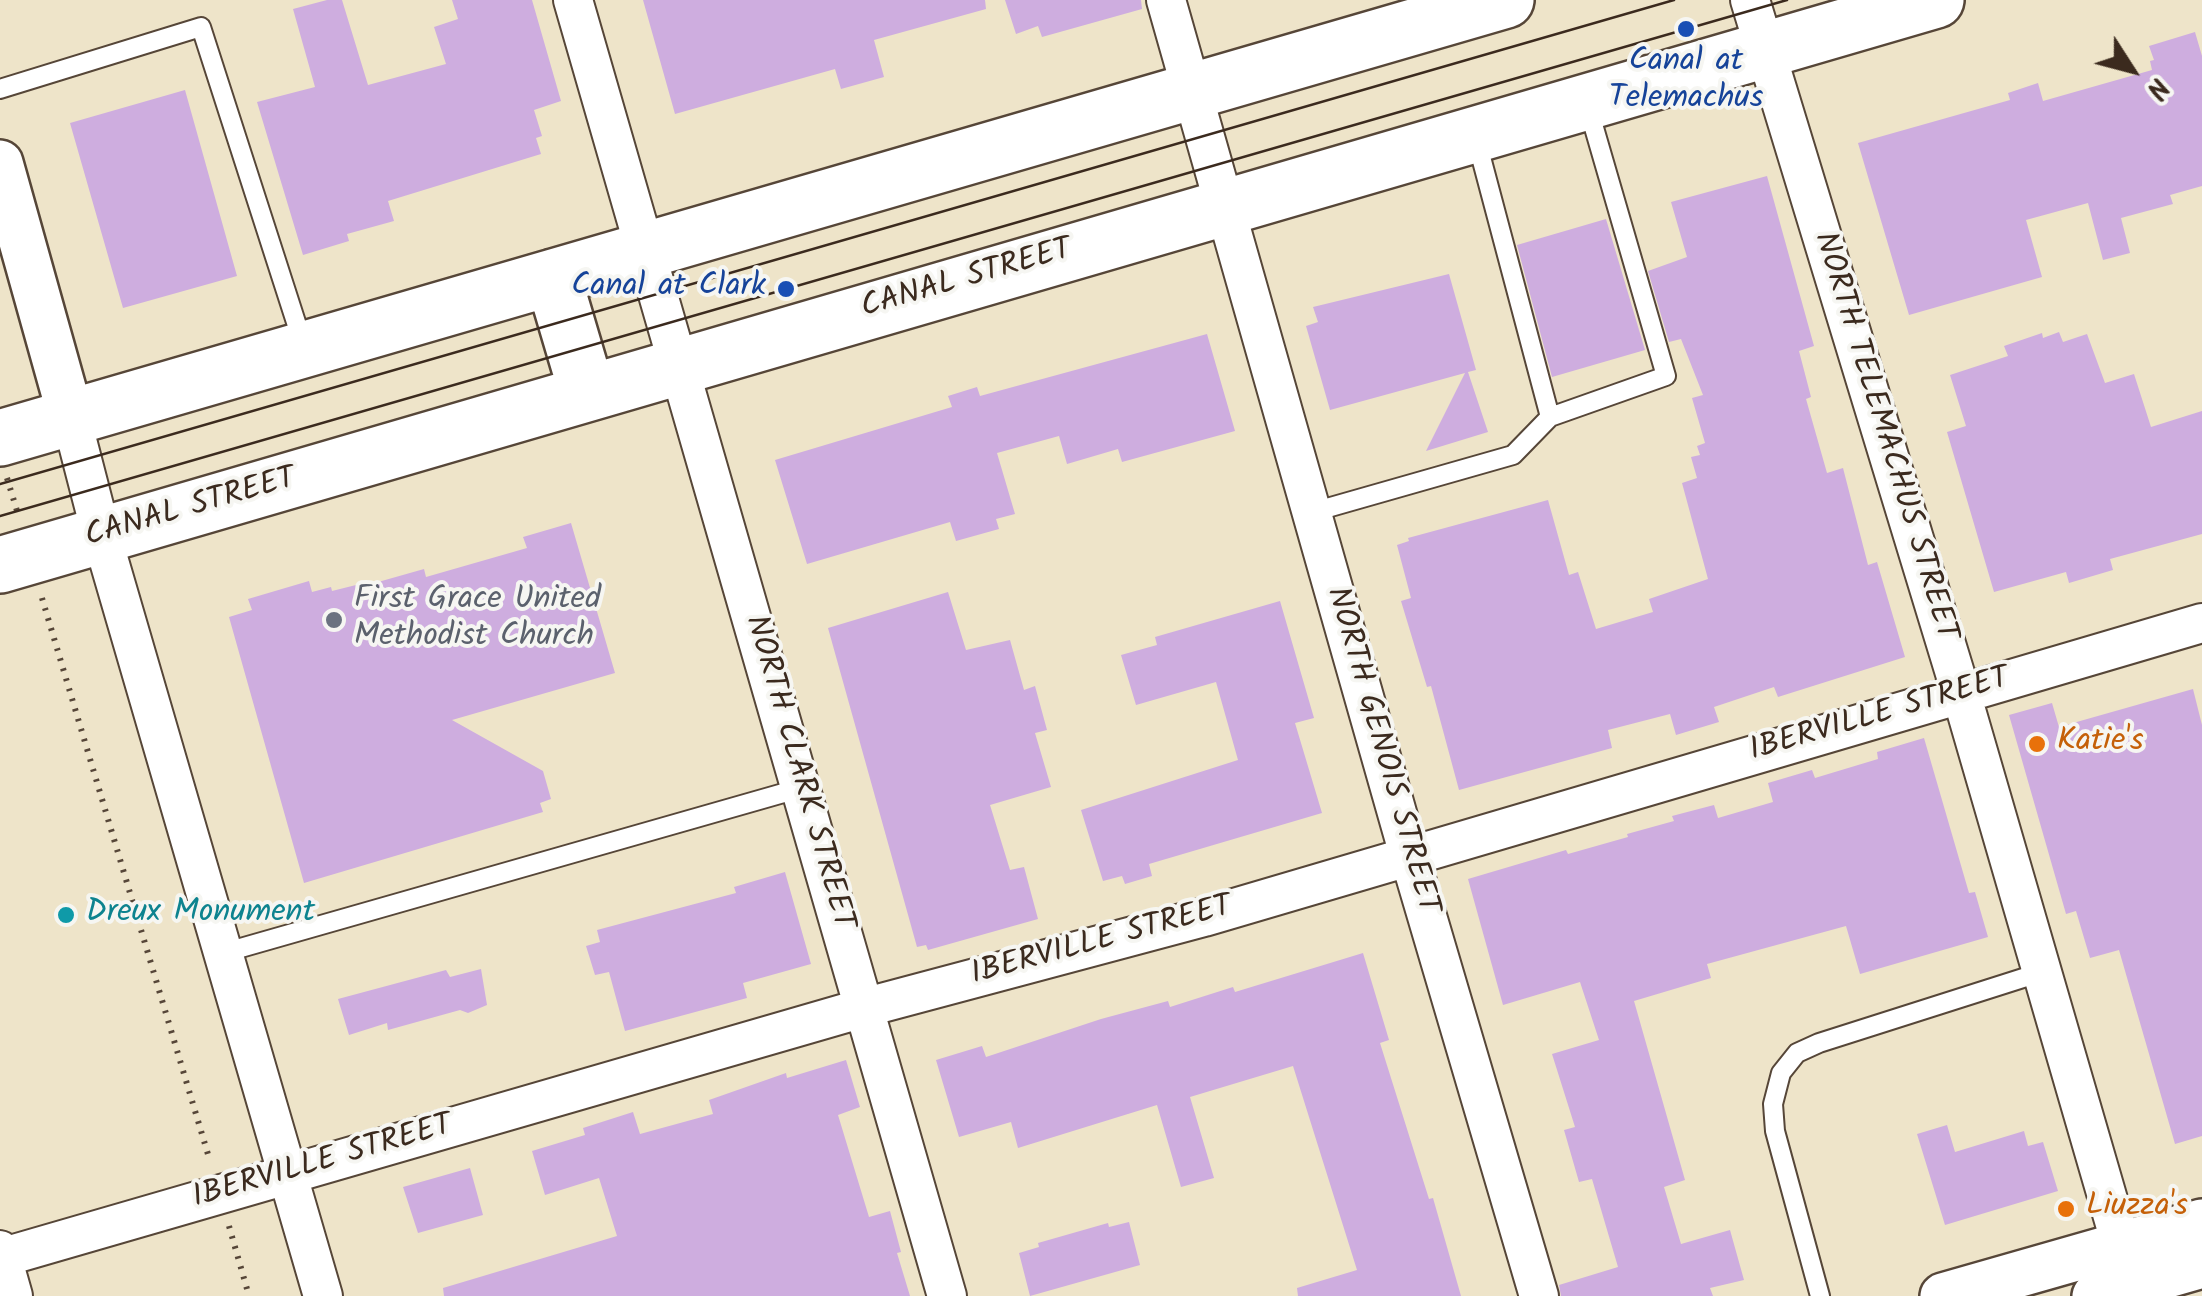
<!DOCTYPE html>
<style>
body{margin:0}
#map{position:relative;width:2202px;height:1296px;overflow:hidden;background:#eee4c9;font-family:Kalam,sans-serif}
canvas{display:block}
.north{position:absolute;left:2082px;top:20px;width:100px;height:100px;-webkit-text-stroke:8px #f6f6f2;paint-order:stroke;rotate:126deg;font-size:28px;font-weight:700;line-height:40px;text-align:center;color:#3b2a1e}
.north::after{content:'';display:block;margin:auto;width:35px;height:45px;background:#3b2a1e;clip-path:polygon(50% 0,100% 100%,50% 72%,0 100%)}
</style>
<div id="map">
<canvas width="2202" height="1296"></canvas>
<div class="north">N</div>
</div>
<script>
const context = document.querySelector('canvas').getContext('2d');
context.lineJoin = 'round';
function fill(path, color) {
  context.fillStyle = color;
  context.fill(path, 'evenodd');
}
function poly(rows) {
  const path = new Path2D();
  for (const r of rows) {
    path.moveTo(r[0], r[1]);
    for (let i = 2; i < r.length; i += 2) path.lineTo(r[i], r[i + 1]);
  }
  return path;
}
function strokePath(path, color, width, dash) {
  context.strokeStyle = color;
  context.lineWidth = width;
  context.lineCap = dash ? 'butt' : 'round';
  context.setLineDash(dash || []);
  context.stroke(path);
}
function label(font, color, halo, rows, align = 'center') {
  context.font = font + ' Kalam,sans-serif';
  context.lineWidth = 8;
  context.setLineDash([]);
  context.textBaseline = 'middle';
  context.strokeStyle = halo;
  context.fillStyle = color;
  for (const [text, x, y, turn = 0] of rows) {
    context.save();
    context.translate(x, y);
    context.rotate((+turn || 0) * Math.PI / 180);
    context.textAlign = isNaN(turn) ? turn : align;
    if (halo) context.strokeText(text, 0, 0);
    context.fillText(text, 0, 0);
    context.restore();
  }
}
const building = poly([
 [327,0,342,0,368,85,446,64,434,27,458,19,452,0,532,0,561,101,534,110,542,136,536,138,541,154,388,201,394,221,347,234,349,241,303,255,257,102,315,87,293,9],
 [643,0,985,0,986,9,874,40,884,77,841,89,835,69,675,114],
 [1005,0,1141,0,1142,9,1042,37,1038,26,1016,34],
 [2195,32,2202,56,2202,186,2170,195,2173,204,2121,218,2130,253,2103,260,2088,203,2026,220,2042,277,1909,315,1858,143,2010,100,2008,93,2038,83,2043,101,2152,70,2150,61,2154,60,2149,46],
 [185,90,237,276,123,308,70,123],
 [1767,176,1814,346,1799,351,1811,397,1806,399,1827,473,1843,468,1868,565,1877,562,1905,657,1778,697,1774,687,1714,707,1719,722,1676,735,1670,714,1608,730,1612,748,1459,790,1431,686,1427,687,1401,601,1411,598,1397,545,1409,541,1408,538,1548,500,1569,575,1578,572,1596,629,1653,612,1649,599,1708,579,1682,483,1697,478,1691,457,1700,455,1697,446,1705,443,1692,398,1703,395,1681,339,1669,342,1648,271,1687,257,1671,202],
 [1606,219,1645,350,1552,377,1517,245],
 [1449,274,1476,370,1468,372,1488,432,1426,451,1465,373,1330,410,1306,326,1318,322,1313,307],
 [2059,332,2063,342,2087,334,2105,383,2134,374,2151,427,2202,411,2202,534,2110,559,2113,570,2069,583,2066,572,1994,592,1947,432,1966,426,1950,375,2008,356,2004,346,2042,333,2043,338],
 [1207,334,1235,431,1122,462,1118,449,1067,464,1059,436,997,453,1015,514,996,519,999,529,956,541,950,522,807,564,775,460,952,407,948,396,977,387,980,396],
 [571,523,615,673,452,720,543,771,551,799,540,803,543,812,304,883,229,617,252,610,248,599,309,581,312,592,331,587,332,591,356,585,357,588,424,569,426,577,527,548,523,537],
 [948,592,966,650,1010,640,1024,690,1035,686,1047,730,1035,733,1051,787,990,805,1010,870,1024,867,1038,919,928,950,926,945,917,947,828,628],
 [1280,601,1314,718,1295,723,1322,813,1149,864,1152,876,1125,884,1122,876,1103,881,1081,810,1238,760,1216,682,1136,705,1121,655,1157,645,1155,637],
 [2193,689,2202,725,2202,1136,2175,1144,2119,950,2090,958,2076,911,2066,914,2009,715,2052,703,2059,727],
 [1924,738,1969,893,1975,892,1988,937,1860,974,1846,926,1707,964,1711,978,1634,1001,1685,1180,1664,1187,1681,1244,1730,1230,1744,1280,1710,1288,1713,1296,1561,1296,1559,1285,1618,1267,1592,1179,1579,1182,1564,1130,1575,1127,1552,1054,1599,1040,1580,982,1503,1005,1468,879,1566,850,1568,854,1628,837,1627,834,1674,821,1672,816,1714,805,1718,818,1773,802,1768,783,1812,770,1815,778,1878,759,1877,752],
 [785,872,811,964,743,983,747,998,625,1031,609,972,595,975,586,946,600,942,597,930,736,893,734,887],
 [1363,953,1389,1040,1380,1043,1429,1199,1433,1198,1461,1296,1298,1296,1297,1288,1357,1270,1293,1066,1190,1097,1214,1178,1181,1187,1157,1105,1018,1148,1011,1122,959,1137,936,1060,982,1046,986,1057,1101,1019,1168,1001,1170,1007,1233,987,1235,992],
 [481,969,487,1005,468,1013,460,1010,388,1030,387,1023,349,1035,338,999,446,970,450,977],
 [846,1060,860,1107,838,1115,869,1217,890,1211,901,1252,897,1253,910,1296,444,1296,443,1288,617,1236,599,1178,545,1195,532,1151,585,1135,583,1128,633,1112,640,1134,713,1114,709,1100,786,1073,787,1078],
 [1947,1125,1955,1152,2024,1131,2028,1146,2043,1142,2058,1191,1945,1225,1917,1134],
 [470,1168,483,1215,418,1233,403,1187],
 [1129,1222,1140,1265,1030,1296,1019,1253,1039,1247,1038,1243,1108,1223,1109,1227]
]);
const path = poly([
 [7,478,18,514],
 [42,598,210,1161],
 [229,1226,249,1296]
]);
const service = poly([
 [0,89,201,27,303,344],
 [1477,142,1550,417],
 [1313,512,1513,455,1550,417,1666,376,1588,107],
 [223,953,801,788],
 [1820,1296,1775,1131,1773,1104,1781,1073,1797,1053,1819,1043,2042,972]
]);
const minor = poly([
 [573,0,947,1296],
 [1166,0,1409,855,1539,1296],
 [1750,0,1961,693,2129,1272],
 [71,417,102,537,323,1296],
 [0,1250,13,1296],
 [0,1258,863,1008,1204,917,2202,623]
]);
const tertiary = poly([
 [0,163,71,417],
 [1943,1296,2202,1222],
 [2095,1296,2202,1265]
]);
const primary = poly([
 [553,277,587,392],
 [0,438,1506,0],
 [0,565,1936,0]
]);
const tram = poly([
 [0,484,1674,0],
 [0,516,1787,0]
]);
const markers = [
 [1686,29,10,"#1a4fb4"],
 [786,289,10,"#1a4fb4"],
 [334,620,10,"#6b7280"],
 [2037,744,10,"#e8710a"],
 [66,915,10,"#0f9aa8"],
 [2066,1209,10,"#e8710a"]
];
const transitNames = [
 ["Canal at",1686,64],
 ["Telemachus",1686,101],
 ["Canal at Clark",766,289,"right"]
];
const streetNames = [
 ["CANAL STREET",967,281,-16],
 ["NORTH TELEMACHUS STREET",1883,437,73],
 ["CANAL STREET",191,510,-16],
 ["IBERVILLE STREET",1880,717,-16],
 ["NORTH GENOIS STREET",1380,751,74],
 ["NORTH CLARK STREET",797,773,74],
 ["IBERVILLE STREET",1102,943,-15],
 ["IBERVILLE STREET",323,1164,-16]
];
const worshipNames = [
 ["First Grace United",354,602],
 ["Methodist Church",354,639]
];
const foodNames = [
 ["Katie's",2057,744],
 ["Liuzza's",2086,1209]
];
const cultureNames = [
 ["Dreux Monument",86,915]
];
fill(building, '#ceaddf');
strokePath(service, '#564638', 22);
strokePath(minor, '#564638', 42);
strokePath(tertiary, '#564638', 50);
strokePath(primary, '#564638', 60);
strokePath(path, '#564638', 6, [2.5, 8]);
strokePath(service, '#fff', 18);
strokePath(minor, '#fff', 38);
strokePath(tertiary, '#fff', 45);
strokePath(primary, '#fff', 55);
strokePath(tram, '#3b2a1e', 2.5);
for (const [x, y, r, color] of markers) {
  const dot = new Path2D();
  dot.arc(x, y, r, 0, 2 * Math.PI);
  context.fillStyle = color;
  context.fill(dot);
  strokePath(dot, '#f6f6f2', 4);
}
label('32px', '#164399', '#f6f6f2', transitNames);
label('32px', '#3b2a1e', '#f6f6f2', streetNames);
label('32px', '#5b616d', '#f6f6f2', worshipNames, 'left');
label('32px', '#c56008', '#f6f6f2', foodNames, 'left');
label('32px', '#0d838f', '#f6f6f2', cultureNames, 'left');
</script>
